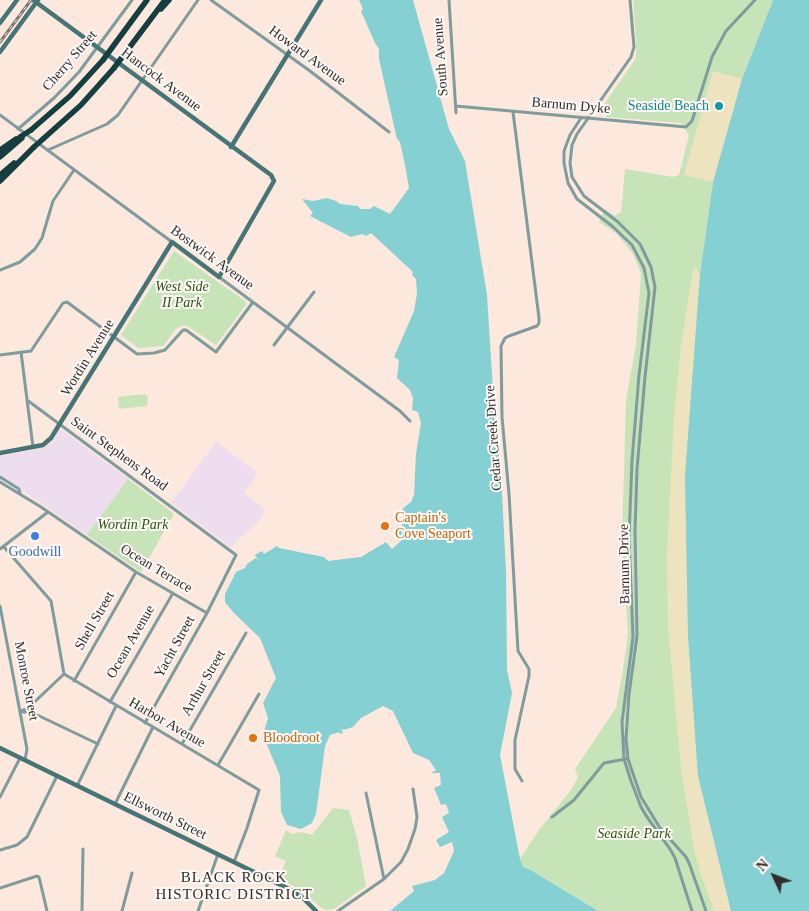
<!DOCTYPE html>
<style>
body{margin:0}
#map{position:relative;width:809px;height:911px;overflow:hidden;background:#fce8dc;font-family:"Times New Roman",serif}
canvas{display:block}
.north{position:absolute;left:749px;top:851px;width:50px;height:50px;-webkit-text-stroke:4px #fdf9f7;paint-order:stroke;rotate:313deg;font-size:14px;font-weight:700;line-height:20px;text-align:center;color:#342c28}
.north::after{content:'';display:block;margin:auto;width:18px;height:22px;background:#342c28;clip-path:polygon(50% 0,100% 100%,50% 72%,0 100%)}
</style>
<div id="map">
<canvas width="809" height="911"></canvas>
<div class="north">N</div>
</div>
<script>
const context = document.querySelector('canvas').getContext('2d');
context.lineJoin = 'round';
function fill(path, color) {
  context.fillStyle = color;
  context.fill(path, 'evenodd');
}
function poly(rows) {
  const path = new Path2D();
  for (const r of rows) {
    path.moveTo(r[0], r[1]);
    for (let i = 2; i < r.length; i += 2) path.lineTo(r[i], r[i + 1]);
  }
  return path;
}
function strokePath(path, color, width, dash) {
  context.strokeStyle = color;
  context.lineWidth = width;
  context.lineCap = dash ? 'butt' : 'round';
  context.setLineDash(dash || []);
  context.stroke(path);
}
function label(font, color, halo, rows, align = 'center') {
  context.font = font + ' "Times New Roman",serif';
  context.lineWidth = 4;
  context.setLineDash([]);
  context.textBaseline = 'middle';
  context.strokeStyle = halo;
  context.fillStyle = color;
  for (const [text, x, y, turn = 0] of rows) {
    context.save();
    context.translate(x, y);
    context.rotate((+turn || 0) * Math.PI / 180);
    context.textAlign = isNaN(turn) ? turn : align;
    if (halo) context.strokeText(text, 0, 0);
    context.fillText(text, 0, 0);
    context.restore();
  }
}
const education = poly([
 [61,429,128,479,87,535,0,475,0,456,36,450,47,446,52,442,58,431],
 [216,442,258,473,244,493,266,510,257,523,231,547,171,503]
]);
const green = poly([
 [633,0,773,0,742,79,713,182,700,274,698,776,731,911,598,911,532,870,523,867,520,859,539,830,571,790,578,777,575,769,616,708,623,670,628,633,622,540,626,401,636,344,641,273,633,254,616,233,599,222,605,209,615,216,621,212,625,169,673,177,679,175,689,135,681,123,607,117,603,113,603,106,636,58,636,40],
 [174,251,245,301,246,305,216,345,189,327,184,325,176,329,163,346,138,348,121,335],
 [145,394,148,397,147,406,119,409,118,397],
 [128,479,174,514,141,572,87,535],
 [333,808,349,810,357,838,366,886,334,909,326,910,320,907,302,891,279,878,286,861,275,856,286,830,292,834,301,832,312,835]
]);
const sand = poly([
 [713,71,742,79,713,182,684,175],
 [694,265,700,274,685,477,688,635,698,776,731,911,714,911,700,872,694,850,681,769,668,627,667,556,674,415,681,345]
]);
const water = poly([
 [359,0,413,0,449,129,465,161,487,295,493,391,502,494,506,571,507,670,512,693,500,755,520,859,523,867,531,870,598,911,390,911,414,891,412,886,435,880,444,873,454,851,452,842,440,847,436,840,449,832,442,817,449,813,446,804,441,805,434,788,441,785,440,773,431,773,436,770,429,760,413,753,393,711,383,706,361,718,353,727,343,730,341,728,343,733,340,734,339,732,330,735,325,746,316,814,312,823,301,829,287,825,281,812,280,776,263,735,268,718,263,703,276,678,260,638,234,613,225,602,225,594,236,572,245,568,247,564,256,558,260,562,255,555,262,551,264,554,277,546,279,548,324,557,328,561,361,557,386,542,392,549,403,539,396,532,404,523,405,513,402,512,403,508,411,502,414,495,416,454,421,423,418,412,412,410,413,398,410,390,397,378,399,360,394,357,414,311,417,294,416,279,412,275,413,272,371,233,366,236,362,234,351,237,310,216,313,213,302,199,313,201,327,198,336,201,340,204,358,206,360,209,370,209,374,206,390,214,409,188,405,165,400,142,397,139,379,59,379,49,375,43,361,11,363,9],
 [773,0,809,0,809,911,731,911,698,776,688,635,685,477,700,274,713,182,742,79]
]);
const street = poly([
 [211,0,310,71,389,132],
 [449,0,456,113],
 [630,0,634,47,631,57,577,134,572,145,570,163,572,177,584,196,618,222,640,244,651,267,655,287,645,377,637,469,635,531,637,636,629,694,626,739,628,759,641,797,660,828,686,857,689,863,706,911],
 [456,106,686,127,692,121,712,57,726,31,755,0],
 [513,112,539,318,539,323,537,326,509,336,505,338,501,346,502,417,509,494,518,651,529,669,529,676,515,740,515,769,522,781],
 [0,115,172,242],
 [581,118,570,135,564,151,564,163,568,183,577,199,612,226,632,245,644,268,649,293,639,375,632,461,629,537,633,637,622,722,624,759,631,781,641,807,647,817,670,849,675,858,692,911],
 [18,129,54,98,79,72,132,0],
 [48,150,107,124,118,115,198,0],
 [0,270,20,262,35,249,42,238,53,201,74,170],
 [219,277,400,411,410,421],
 [274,345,314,292],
 [21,352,33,447],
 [0,355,31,351,63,303,67,302,137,354,154,353,165,350,183,330,186,330,216,352,253,302],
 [27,400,236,555,207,613,145,723],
 [0,477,19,489,20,493],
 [0,482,41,507,136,572,207,613],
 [4,547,51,601,64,674,27,709,20,711],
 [0,549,48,512],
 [0,606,27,749,25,760],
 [64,674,259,790,247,828,234,862],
 [74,681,136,572],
 [110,702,173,593],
 [23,712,31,712,98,744],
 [182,744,246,633],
 [218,765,259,694],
 [77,786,116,706],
 [366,793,384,879],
 [0,797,20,758],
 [115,804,153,727],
 [552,817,574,800,604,763,626,759],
 [0,850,17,845,27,837,57,776],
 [0,888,37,876,39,877,47,911],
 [82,911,83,849],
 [122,911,132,873],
 [198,911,218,854],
 [338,911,384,879,401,862,408,849,415,829,417,817,413,789]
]);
const secondary = poly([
 [0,23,17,0],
 [0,52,38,0],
 [231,147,321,0],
 [0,453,43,445,51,438,172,242,219,277,274,181,271,175,33,0],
 [0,748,289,889,302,897,316,911]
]);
const highway = poly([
 [161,9,169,0],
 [31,130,70,96,103,60],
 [43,139,81,105,114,68],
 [0,150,16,139],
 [0,157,22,138],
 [0,175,14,163],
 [0,181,34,147]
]);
const rail = poly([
 [0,42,31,0]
]);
const highwayBridge = poly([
 [103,60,147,0],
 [114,68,165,0],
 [20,137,31,130],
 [34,147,43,139]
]);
const markers = [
 [719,106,5,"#0f9aa8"],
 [385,526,5,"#e8710a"],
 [35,536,5,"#3f7fe0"],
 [253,738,5,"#e8710a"]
];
const streetNames = [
 ["Howard Avenue",307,56,36],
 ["South Avenue",441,57,-94],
 ["Cherry Street",70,61,-49],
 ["Hancock Avenue",161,80,37],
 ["Barnum Dyke",571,106,5],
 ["Bostwick Avenue",212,258,36],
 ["Wordin Avenue",88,358,-58],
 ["Cedar Creek Drive",494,438,-94],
 ["Saint Stephens Road",119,454,36],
 ["Barnum Drive",625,564,-91],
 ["Ocean Terrace",156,569,31],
 ["Shell Street",95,621,-60],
 ["Ocean Avenue",131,642,-60],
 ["Yacht Street",175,647,-61],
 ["Monroe Street",26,681,79],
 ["Arthur Street",204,683,-60],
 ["Harbor Avenue",167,723,30],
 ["Ellsworth Street",165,816,26]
];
const cultureNames = [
 ["Seaside Beach",709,106]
];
const parkNames = [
 ["West Side",182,287],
 ["II Park",182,303],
 ["Wordin Park",133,525],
 ["Seaside Park",634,834]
];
const foodNames = [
 ["Captain's",395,518],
 ["Cove Seaport",395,534],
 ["Bloodroot",263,738]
];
const shopNames = [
 ["Goodwill",35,552]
];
const neighbourhoodNames = [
 ["BLACK ROCK",234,878],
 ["HISTORIC DISTRICT",234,895]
];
fill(education, '#edddee');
fill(green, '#c7e3b8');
fill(sand, '#ede3be');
fill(water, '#84d0d3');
strokePath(street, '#7e9c9d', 3);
strokePath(secondary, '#467577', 4.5);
strokePath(highway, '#153e40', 5.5);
strokePath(rail, '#80736c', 3);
strokePath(rail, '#fdf9f7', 1, [4]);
strokePath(highwayBridge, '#153e40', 5.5);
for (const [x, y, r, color] of markers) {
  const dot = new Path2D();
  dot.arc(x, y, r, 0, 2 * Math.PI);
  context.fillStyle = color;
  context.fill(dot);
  strokePath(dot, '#fdf9f7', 2);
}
label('14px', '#342c28', '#fdf9f7', streetNames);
label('14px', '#0d838f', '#fdf9f7', cultureNames, 'right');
label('italic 14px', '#2b520d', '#fdf9f7', parkNames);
label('14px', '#c56008', '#fdf9f7', foodNames, 'left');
label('14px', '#366cbe', '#fdf9f7', shopNames);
context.letterSpacing = '1px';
label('15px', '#342c28', '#fdf9f7', neighbourhoodNames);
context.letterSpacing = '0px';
</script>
